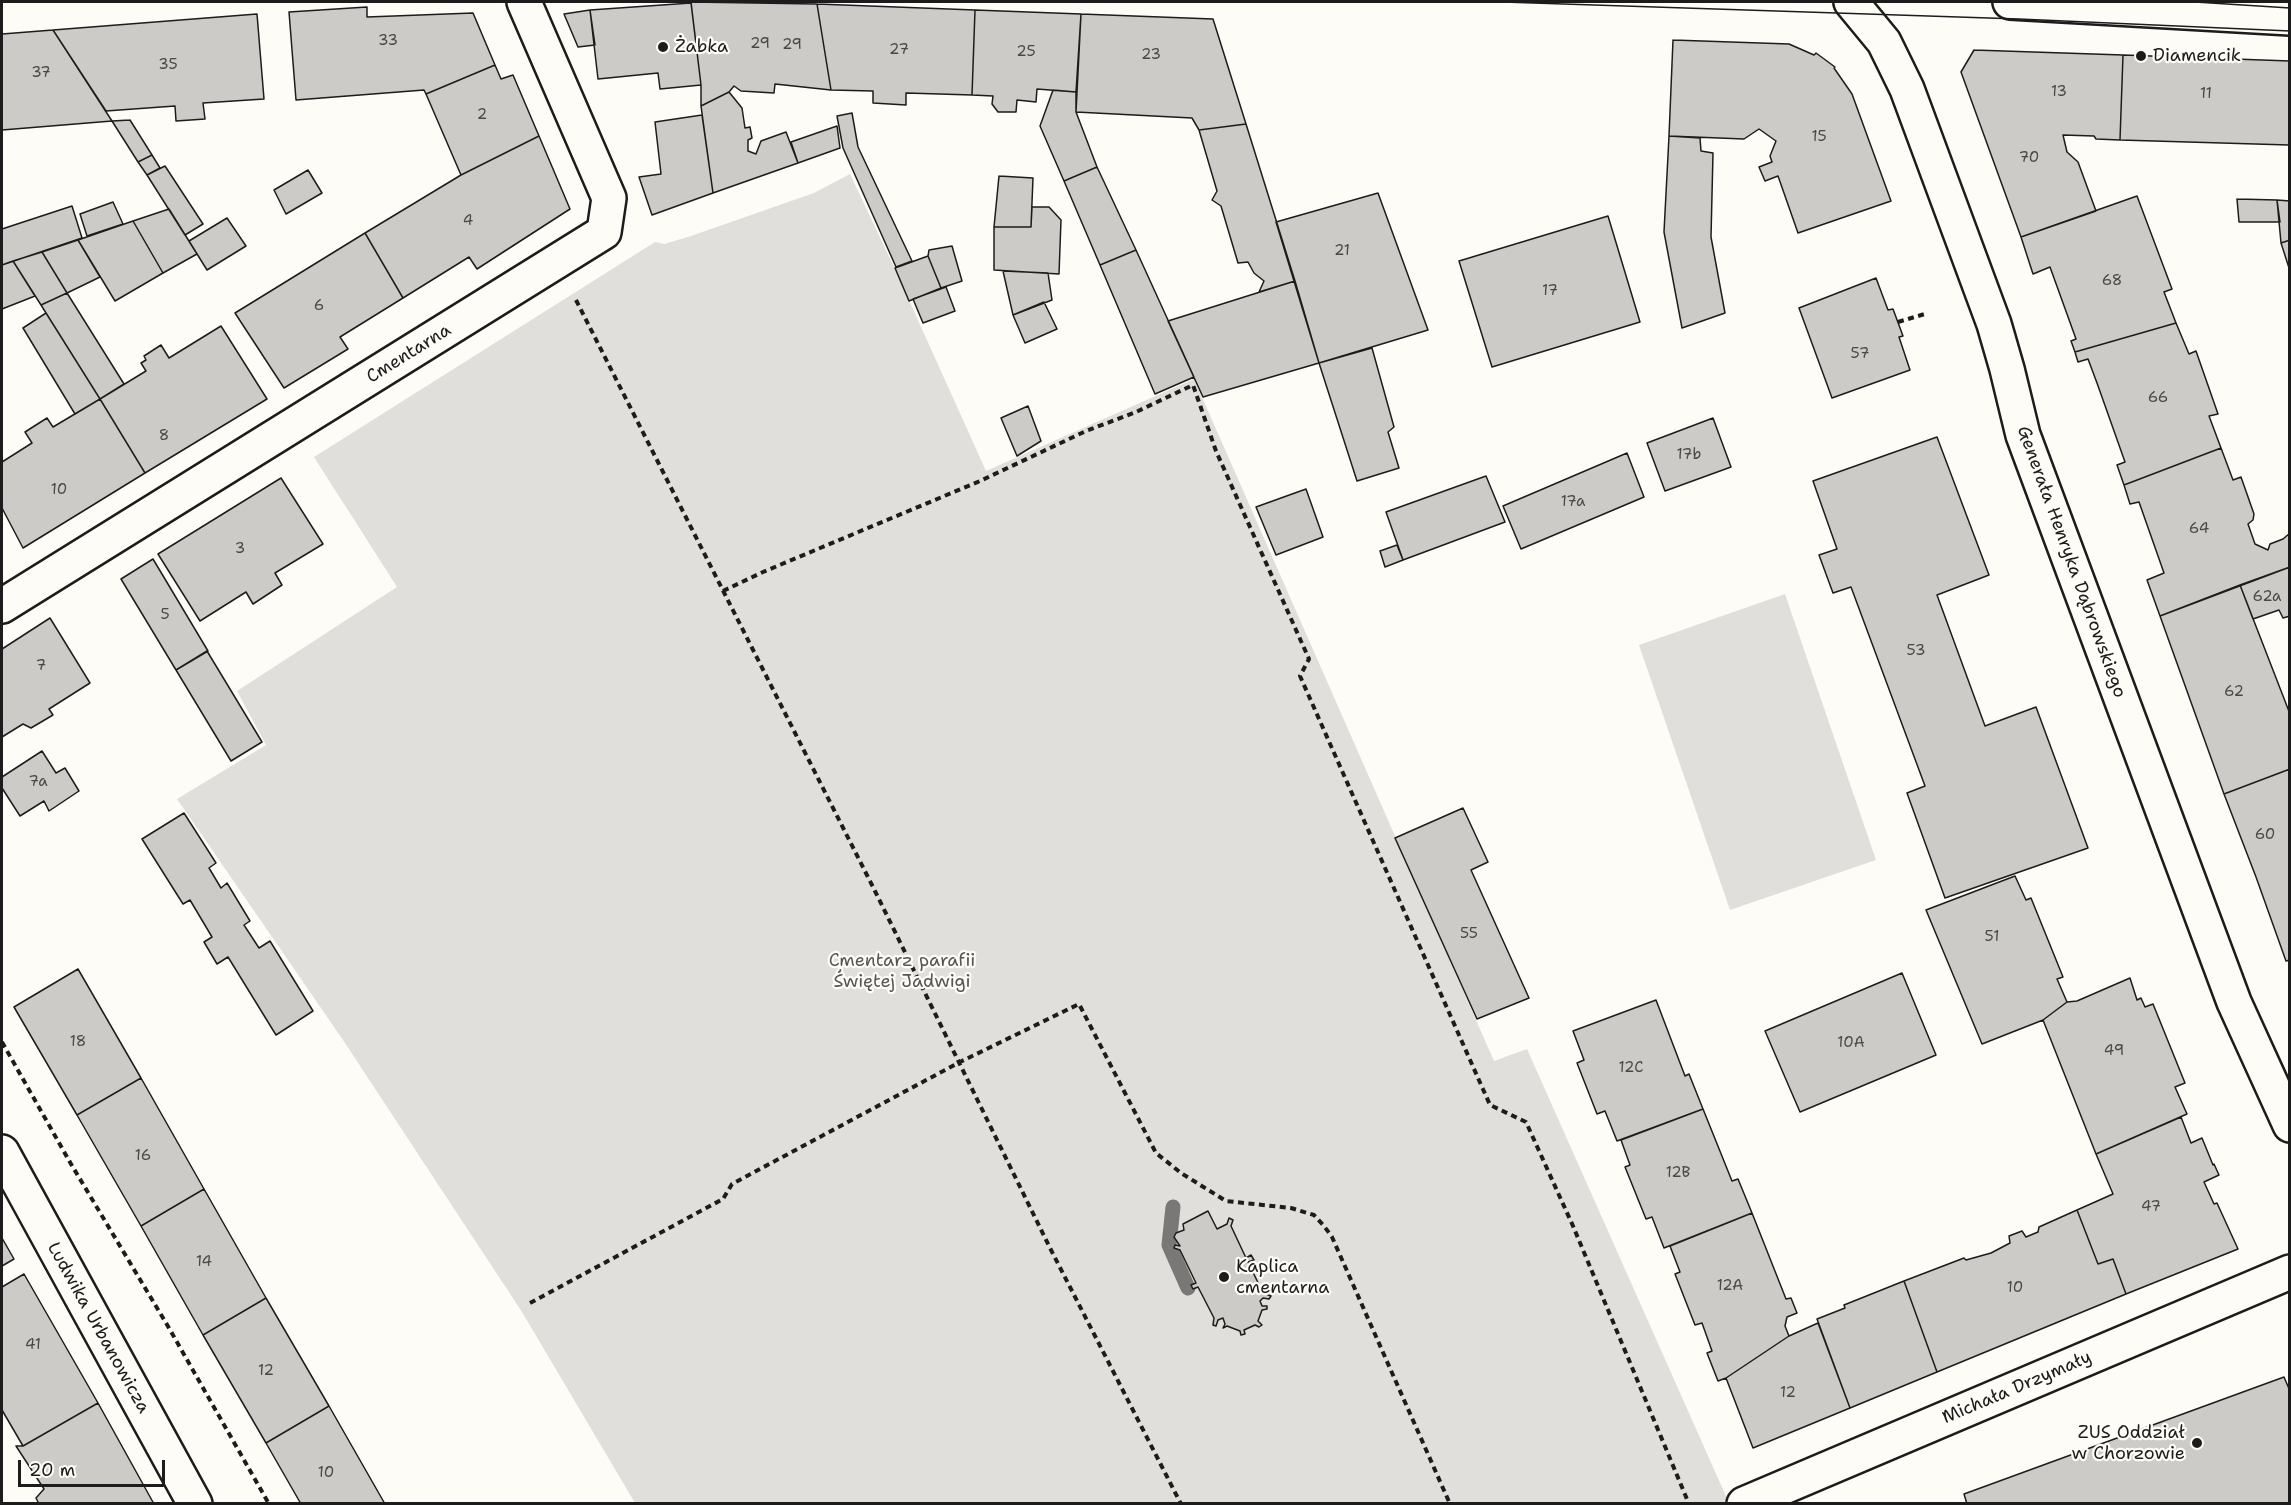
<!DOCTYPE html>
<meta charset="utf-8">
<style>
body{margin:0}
#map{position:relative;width:2291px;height:1505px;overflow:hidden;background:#fdfcf7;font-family:"Shantell Sans",sans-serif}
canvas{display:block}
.frame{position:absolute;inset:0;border:3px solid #1c1c1c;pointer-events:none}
.scale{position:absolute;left:18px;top:1460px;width:147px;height:27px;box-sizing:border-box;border:3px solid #1c1c1c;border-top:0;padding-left:8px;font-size:18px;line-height:21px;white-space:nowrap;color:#1c1c1c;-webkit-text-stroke:4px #fdfcf7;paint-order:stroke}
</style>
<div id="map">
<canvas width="2291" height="1505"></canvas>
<div class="frame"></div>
<div class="scale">20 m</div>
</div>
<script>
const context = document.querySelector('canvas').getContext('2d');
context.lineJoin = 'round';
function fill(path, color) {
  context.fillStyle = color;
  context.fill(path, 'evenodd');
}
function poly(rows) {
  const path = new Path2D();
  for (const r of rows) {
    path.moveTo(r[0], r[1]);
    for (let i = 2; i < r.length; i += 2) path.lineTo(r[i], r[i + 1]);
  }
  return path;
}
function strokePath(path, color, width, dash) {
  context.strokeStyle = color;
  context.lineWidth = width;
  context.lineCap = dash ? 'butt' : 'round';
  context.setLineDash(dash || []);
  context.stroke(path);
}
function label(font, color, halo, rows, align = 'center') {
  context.font = font + ' "Shantell Sans",sans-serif';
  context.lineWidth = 4.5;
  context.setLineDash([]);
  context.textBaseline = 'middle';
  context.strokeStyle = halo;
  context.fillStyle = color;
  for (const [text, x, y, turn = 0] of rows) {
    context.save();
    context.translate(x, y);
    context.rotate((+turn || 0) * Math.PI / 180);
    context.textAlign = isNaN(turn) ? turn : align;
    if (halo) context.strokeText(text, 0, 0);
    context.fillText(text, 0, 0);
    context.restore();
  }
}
const green = poly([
 [850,174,894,267,986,471,1194,379,1494,1061,1527,1049,1729,1503,635,1503,522,1312,343,1040,177,799,266,745,237,691,397,587,314,457,655,242,664,244,688,237,814,193],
 [1785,594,1876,860,1730,910,1639,645]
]);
const stream = poly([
 [1173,1207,1169,1245,1188,1288]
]);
const building = poly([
 [691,2,817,4,831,90,775,84,774,93,741,91,734,86,729,92,701,106,701,85,691,2],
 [691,3,701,85,660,89,658,73,598,79,590,10,691,3],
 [817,4,975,10,972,95,906,93,906,105,873,103,873,91,831,90,817,4],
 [367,7,367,17,473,13,495,65,426,94,424,90,296,100,289,12,367,7],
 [590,10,595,45,578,47,564,14,590,10],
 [975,10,1081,14,1076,92,1037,89,1036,102,1017,100,1016,112,998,112,992,104,993,96,972,95,975,10],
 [257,14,264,99,203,103,205,119,176,121,175,106,106,111,53,30,257,14],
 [1081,14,1213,19,1246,124,1199,130,1192,118,1076,112,1081,14],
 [53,30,112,121,2,130,2,34,53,30],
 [1673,40,1789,44,1814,55,1816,53,1835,67,1834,68,1852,94,1891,201,1798,233,1778,176,1765,181,1759,167,1772,162,1770,156,1776,141,1759,129,1744,139,1669,136,1673,40],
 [1974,50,2123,55,2120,140,2096,139,2094,136,2063,135,2067,152,2078,162,2096,211,2021,237,1961,72,1974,50],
 [2123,55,2290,61,2289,145,2120,140,2123,55],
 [495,65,501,79,513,75,539,136,461,175,426,94,495,65],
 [1053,90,1076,92,1076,112,1097,167,1064,181,1040,126,1053,90],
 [729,92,742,108,745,128,750,127,752,138,748,140,748,151,756,154,761,141,786,132,798,163,713,193,701,106,729,92],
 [852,113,858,147,912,261,896,267,843,148,837,116,852,113],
 [702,115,713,193,652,215,639,177,661,174,655,122,702,115],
 [130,120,152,155,138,162,112,121,130,120],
 [1246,124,1295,281,1259,292,1264,281,1254,273,1248,262,1238,263,1221,206,1212,200,1217,191,1199,130,1246,124],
 [837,126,840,148,798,163,791,142,837,126],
 [539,136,570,209,477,269,469,257,403,298,365,233,461,175,539,136],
 [1669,136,1700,138,1701,151,1713,153,1711,237,1725,313,1682,328,1664,232,1669,136],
 [152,155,160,168,147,175,138,162,152,155],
 [165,166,203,224,185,235,147,175,165,166],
 [1097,167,1136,250,1100,265,1064,181,1097,167],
 [308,170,322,193,286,214,274,190,308,170],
 [999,176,1033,178,1031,227,994,227,999,176],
 [1378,193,1428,330,1319,363,1276,222,1378,193],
 [2137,196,2172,289,2164,292,2176,323,2075,352,2071,341,2076,339,2050,267,2033,274,2021,237,2137,196],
 [2237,199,2277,200,2280,222,2239,222,2237,199],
 [2277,200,2290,201,2290,240,2281,243,2277,200],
 [113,202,123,224,87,236,80,214,113,202],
 [72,206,82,238,2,265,2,229,72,206],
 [1032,207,1049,207,1061,220,1059,274,994,270,994,227,1031,227,1032,207],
 [169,209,197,254,163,273,133,221,169,209],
 [1608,216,1640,322,1492,367,1459,261,1608,216],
 [227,218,246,246,207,270,189,241,227,218],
 [133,221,163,273,115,301,78,240,133,221],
 [365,233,403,298,340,337,348,349,284,388,235,313,365,233],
 [78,240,100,277,67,293,42,252,78,240],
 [2290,240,2290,271,2281,243,2290,240],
 [952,246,962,281,941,288,928,256,929,250,952,246],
 [1136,250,1194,377,1155,394,1100,265,1136,250],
 [42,252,67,293,41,305,13,261,42,252],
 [928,256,941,288,909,301,895,268,928,256],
 [13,261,35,296,2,309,2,265,13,261],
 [1003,271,1048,273,1052,300,1013,315,1003,271],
 [1876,278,1888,310,1893,309,1903,336,1899,337,1910,370,1832,398,1799,308,1876,278],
 [1295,281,1319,363,1203,397,1168,321,1295,281],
 [946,287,955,311,923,323,913,299,946,287],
 [67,293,124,384,100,399,41,305,67,293],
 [1044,302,1057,329,1025,343,1013,315,1044,302],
 [46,313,100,399,75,414,23,328,46,313],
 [2176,323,2189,354,2196,351,2218,414,2209,416,2221,448,2124,485,2117,465,2125,462,2097,383,2088,359,2078,362,2075,352,2176,323],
 [221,326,267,399,145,473,100,399,146,371,141,363,146,360,144,356,161,345,169,358,221,326],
 [1372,348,1394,427,1388,432,1399,468,1357,481,1319,363,1372,348],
 [100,399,145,473,23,548,2,508,2,462,32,443,25,432,47,418,53,427,100,399],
 [1028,406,1041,441,1017,456,1001,418,1028,406],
 [1713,418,1731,467,1665,491,1647,443,1713,418],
 [1937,437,1989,575,1937,595,1985,726,2036,707,2088,848,1945,898,1907,793,1925,786,1851,587,1833,593,1819,555,1837,549,1813,481,1937,437],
 [2221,448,2233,480,2241,477,2254,514,2253,520,2248,524,2255,544,2268,550,2270,544,2283,539,2290,533,2290,567,2160,616,2147,580,2164,573,2139,502,2130,504,2124,485,2221,448],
 [1627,453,1644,497,1521,549,1503,506,1627,453],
 [1486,476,1505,522,1403,560,1386,512,1486,476],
 [281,478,323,544,275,573,282,585,253,604,246,592,200,621,158,554,281,478],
 [1306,489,1323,537,1276,555,1256,507,1306,489],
 [1397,545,1403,560,1385,567,1380,551,1397,545],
 [153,559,208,651,176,670,121,579,153,559],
 [2290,567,2290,616,2283,618,2279,610,2253,619,2240,585,2290,567],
 [2240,585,2290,714,2290,769,2224,794,2160,616,2240,585],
 [50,618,90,683,49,709,53,715,31,728,23,724,2,737,2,649,50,618],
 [207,651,262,742,231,761,176,670,207,651],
 [42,751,56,773,65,768,79,791,49,811,44,801,20,816,2,788,2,777,42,751],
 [2290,769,2290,960,2286,961,2256,877,2224,794,2290,769],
 [1463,808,1488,862,1471,870,1529,998,1477,1019,1395,838,1463,808],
 [184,813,216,863,209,868,221,888,227,883,250,921,244,925,259,948,270,941,313,1011,276,1035,228,957,217,964,204,942,212,937,190,900,183,904,142,839,184,813],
 [2015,876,2026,900,2031,898,2063,977,2057,979,2067,1002,2043,1020,1982,1044,1926,910,2015,876],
 [78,969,141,1078,77,1115,14,1007,78,969],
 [1902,973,1936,1055,1800,1112,1765,1031,1902,973],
 [2130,978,2137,1000,2141,998,2145,1007,2153,1004,2185,1083,2175,1087,2187,1114,2096,1154,2043,1020,2067,1002,2077,1001,2130,978],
 [1656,1000,1685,1076,1689,1074,1703,1109,1617,1141,1605,1111,1597,1114,1577,1063,1584,1060,1573,1031,1656,1000],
 [141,1078,204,1189,141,1226,77,1115,141,1078],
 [1703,1109,1732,1181,1738,1179,1752,1213,1664,1248,1652,1217,1646,1219,1625,1167,1630,1165,1621,1140,1703,1109],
 [2181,1117,2191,1143,2202,1138,2213,1165,2214,1164,2219,1175,2204,1182,2214,1204,2217,1203,2238,1249,2126,1294,2113,1259,2098,1264,2077,1210,2113,1194,2096,1154,2181,1117],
 [204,1189,266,1298,203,1335,141,1226,204,1189],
 [2077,1210,2098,1264,2113,1259,2126,1294,1937,1372,1904,1281,1964,1258,1966,1260,1991,1253,2010,1243,2009,1236,2022,1231,2026,1237,2038,1232,2039,1227,2077,1210],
 [1208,1211,1217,1229,1227,1224,1229,1218,1233,1220,1231,1226,1246,1258,1251,1255,1254,1260,1248,1262,1263,1293,1271,1296,1269,1299,1263,1298,1260,1301,1262,1306,1267,1306,1267,1309,1262,1310,1258,1321,1262,1325,1259,1327,1255,1325,1244,1330,1245,1334,1241,1335,1240,1331,1227,1326,1223,1328,1225,1324,1223,1318,1218,1320,1216,1326,1213,1325,1214,1318,1198,1287,1193,1289,1191,1285,1196,1283,1180,1250,1174,1248,1175,1245,1180,1246,1174,1237,1176,1233,1184,1230,1183,1224,1208,1211],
 [1752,1213,1786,1299,1791,1298,1797,1313,1787,1317,1785,1326,1789,1336,1726,1378,1718,1381,1707,1353,1712,1351,1702,1323,1695,1325,1675,1274,1680,1272,1670,1246,1752,1213],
 [2,1238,14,1259,2,1266,2,1238],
 [24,1274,98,1403,23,1446,2,1410,2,1287,24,1274],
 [1904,1281,1937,1372,1850,1408,1817,1319,1845,1308,1844,1305,1904,1281],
 [266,1298,329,1406,266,1443,203,1335,266,1298],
 [1818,1323,1850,1408,1753,1448,1726,1378,1789,1336,1818,1323],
 [2284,1377,2290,1391,2290,1504,1967,1504,1964,1494,2284,1377],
 [98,1403,154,1504,39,1504,36,1498,44,1489,16,1446,23,1446,98,1403],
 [329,1406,385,1504,301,1504,266,1443,329,1406]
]);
const path = poly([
 [576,300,874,889,1050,1248,1181,1504],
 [1898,322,1928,313],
 [723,591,763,572,980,481,1086,431,1136,412,1193,385,1216,451,1309,659,1300,676,1490,1105,1526,1122,1573,1226,1689,1504],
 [2,1042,71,1164,169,1328,269,1504],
 [530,1303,723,1199,732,1184,960,1062,1079,1004,1156,1153,1181,1173,1226,1201,1291,1208,1314,1215,1324,1226,1332,1237,1450,1504]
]);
const minor = poly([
 [2,606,604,232,609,198,524,2],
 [2,1152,195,1504],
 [1744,1504,2290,1272]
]);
const tertiary = poly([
 [1851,2,1884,42,1907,89,1994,324,2007,369,2023,435,2234,1002,2290,1125],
 [2010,2,2290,18]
]);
const tram = poly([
 [1503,2,2019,19,2290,31],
 [2195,2,2290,8]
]);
const markers = [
 [663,47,6,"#1c1c1c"],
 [2141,56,6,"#1c1c1c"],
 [1224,1277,6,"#1c1c1c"],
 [2197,1443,6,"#1c1c1c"]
];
const numberNames = [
 ["33",388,41],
 ["29",760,44],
 ["29",792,45],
 ["27",899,50],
 ["25",1026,52],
 ["23",1151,55],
 ["35",168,65],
 ["37",41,73],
 ["13",2059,92],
 ["11",2206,94],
 ["2",482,115],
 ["15",1819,137],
 ["70",2029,158],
 ["4",468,221],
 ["21",1342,251],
 ["68",2112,281],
 ["17",1550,291],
 ["6",319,306],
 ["57",1860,354],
 ["66",2158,398],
 ["8",164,436],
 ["17b",1689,455],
 ["10",59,490],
 ["17a",1573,502],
 ["64",2199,529],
 ["3",240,549],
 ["62a",2267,597],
 ["5",165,615],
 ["53",1916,651],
 ["7",41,666],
 ["62",2234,692],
 ["7a",38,782],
 ["60",2265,835],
 ["55",1469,934],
 ["51",1992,937],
 ["18",78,1042],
 ["10A",1851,1043],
 ["49",2114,1051],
 ["12C",1631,1068],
 ["16",143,1156],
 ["12B",1678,1173],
 ["47",2151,1207],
 ["14",204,1262],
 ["12A",1730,1286],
 ["10",2015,1288],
 ["41",33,1345],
 ["12",266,1371],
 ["12",1788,1393],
 ["10",326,1473]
];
const poiNames = [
 ["Żabka",675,47],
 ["Diamencik",2153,56],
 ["Kaplica",1236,1267],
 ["cmentarna",1236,1288],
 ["ZUS Oddział",2185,1433,"right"],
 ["w Chorzowie",2185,1454,"right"]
];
const streetNames = [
 ["Cmentarna",409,354,-32],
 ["Generała Henryka Dąbrowskiego",2071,562,70],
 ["Ludwika Urbanowicza",98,1328,61],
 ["Michała Drzymały",2017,1388,-23]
];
const parkNames = [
 ["Cmentarz parafii",902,961],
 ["Świętej Jadwigi",902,982]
];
fill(green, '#e0dfdb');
strokePath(stream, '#797876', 15);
fill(building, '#cccbc8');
strokePath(building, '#1c1c1c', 1.5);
strokePath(minor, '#1c1c1c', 38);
strokePath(tertiary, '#1c1c1c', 38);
strokePath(path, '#1c1c1c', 4, [6, 4.5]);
strokePath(minor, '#fdfcf7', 33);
strokePath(tertiary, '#fdfcf7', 33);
strokePath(tram, '#1c1c1c', 1.5);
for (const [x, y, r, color] of markers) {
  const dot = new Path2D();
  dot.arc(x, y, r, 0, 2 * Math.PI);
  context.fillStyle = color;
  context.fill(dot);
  strokePath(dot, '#fdfcf7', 2);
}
label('15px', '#484847', null, numberNames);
label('18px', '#1c1c1c', '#fdfcf7', poiNames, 'left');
label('18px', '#1c1c1c', '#fdfcf7', streetNames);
label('18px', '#575655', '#fdfcf7', parkNames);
</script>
